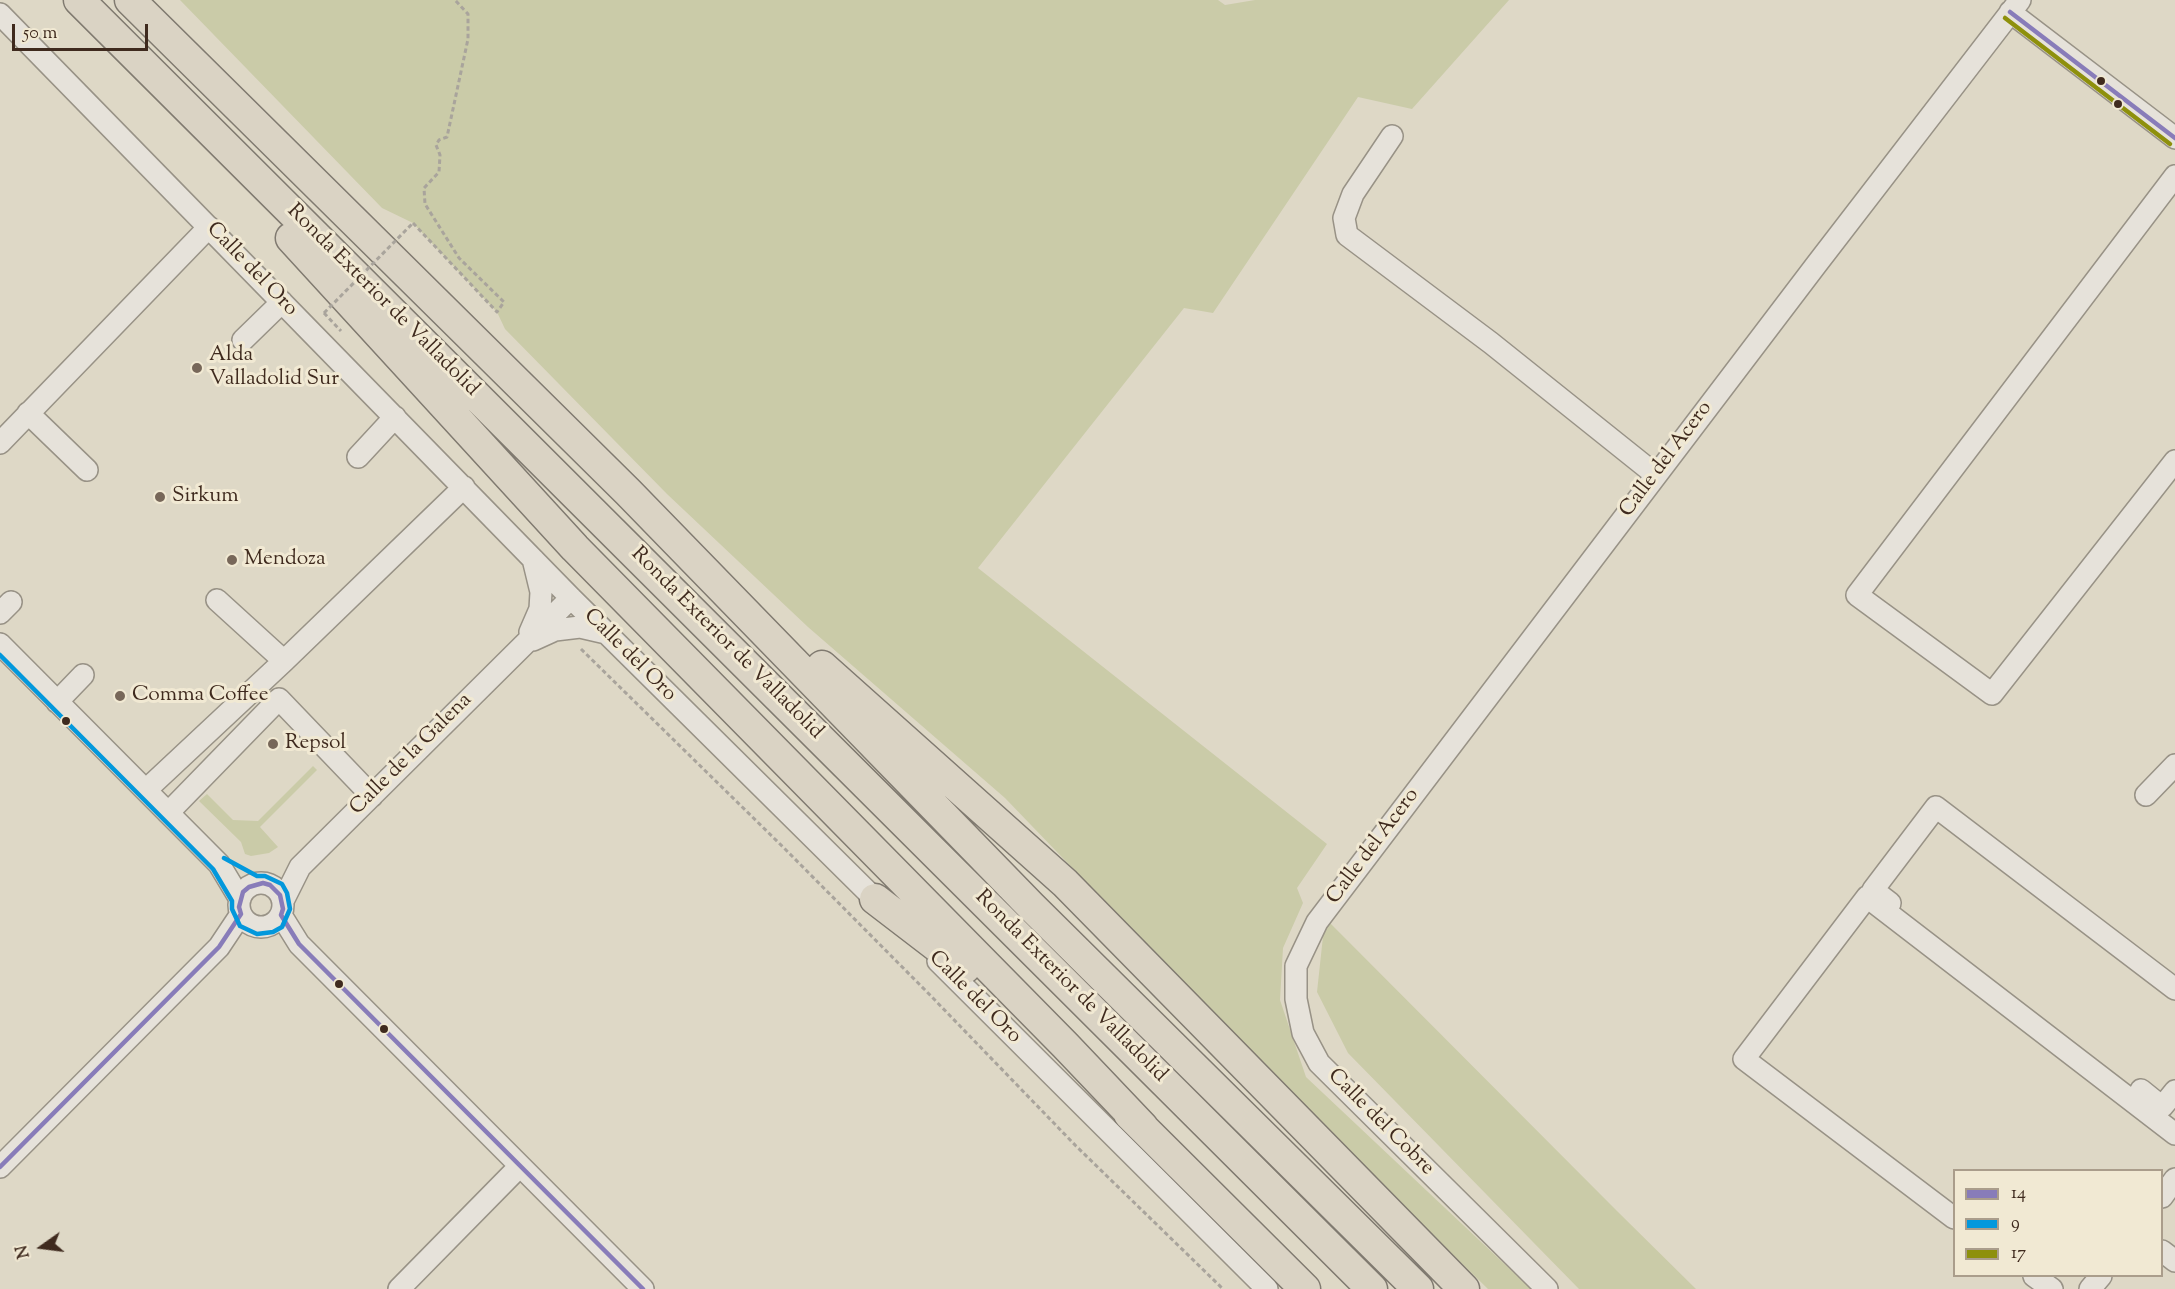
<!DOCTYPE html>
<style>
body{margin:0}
#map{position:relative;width:2175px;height:1289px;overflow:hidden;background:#ded8c6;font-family:"Sorts Mill Goudy",serif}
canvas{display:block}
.legend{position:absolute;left:1953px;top:1169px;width:210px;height:108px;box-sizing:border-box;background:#f1e9d3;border:2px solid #aa9d8b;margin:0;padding:8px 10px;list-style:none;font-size:18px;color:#3f2a1e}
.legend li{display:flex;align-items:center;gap:12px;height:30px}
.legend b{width:30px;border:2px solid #aa9d8b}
.north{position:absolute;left:12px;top:1217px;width:60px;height:60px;-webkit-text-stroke:4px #f1e9d3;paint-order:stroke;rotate:256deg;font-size:16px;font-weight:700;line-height:24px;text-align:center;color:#3f2a1e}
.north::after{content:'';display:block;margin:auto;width:21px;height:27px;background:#3f2a1e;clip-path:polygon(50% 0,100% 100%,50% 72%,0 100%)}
.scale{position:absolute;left:12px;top:24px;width:136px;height:27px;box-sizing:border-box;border:3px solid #3f2a1e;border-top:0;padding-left:8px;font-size:18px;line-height:21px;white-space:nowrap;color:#3f2a1e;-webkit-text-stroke:4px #f1e9d3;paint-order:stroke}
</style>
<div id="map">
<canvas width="2175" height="1289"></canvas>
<ul class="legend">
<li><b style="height:8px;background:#887cb9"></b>14</li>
<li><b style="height:8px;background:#0398dc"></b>9</li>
<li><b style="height:8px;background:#8e900c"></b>17</li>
</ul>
<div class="north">N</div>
<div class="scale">50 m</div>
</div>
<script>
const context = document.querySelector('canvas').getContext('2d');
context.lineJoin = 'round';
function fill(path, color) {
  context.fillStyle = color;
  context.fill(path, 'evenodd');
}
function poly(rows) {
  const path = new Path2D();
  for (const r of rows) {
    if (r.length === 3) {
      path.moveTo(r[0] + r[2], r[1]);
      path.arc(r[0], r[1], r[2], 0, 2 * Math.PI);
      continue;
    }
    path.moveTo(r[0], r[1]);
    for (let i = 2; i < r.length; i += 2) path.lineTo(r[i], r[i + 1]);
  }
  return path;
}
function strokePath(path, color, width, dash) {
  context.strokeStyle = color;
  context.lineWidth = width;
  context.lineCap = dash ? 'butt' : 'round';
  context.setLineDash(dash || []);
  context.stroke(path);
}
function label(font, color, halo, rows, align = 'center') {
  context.font = font + ' "Sorts Mill Goudy",serif';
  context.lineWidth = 6;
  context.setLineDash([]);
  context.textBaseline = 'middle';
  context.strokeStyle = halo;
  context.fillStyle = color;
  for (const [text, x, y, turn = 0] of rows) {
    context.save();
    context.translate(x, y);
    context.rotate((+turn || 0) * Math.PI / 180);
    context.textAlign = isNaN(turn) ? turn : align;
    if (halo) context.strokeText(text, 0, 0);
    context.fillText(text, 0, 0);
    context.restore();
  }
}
const green = poly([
 [180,0,1218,0,1225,5,1255,0,1509,0,1412,109,1358,97,1213,313,1184,308,978,568,1327,844,1297,888,1303,903,1283,948,1280,1000,1306,1077,1531,1289,1488,1289,1313,1118,1005,798,808,627,667,494,505,329,497,312,413,223,382,208],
 [313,766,317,770,260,827,278,847,269,853,251,856,245,854,241,842,199,801,207,794,233,820,258,821],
 [1325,918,1617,1211,1696,1289,1579,1289,1348,1053,1317,992]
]);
const path = poly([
 [413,223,497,312,504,302,459,258,425,204,424,188,439,172,440,155,436,145,439,140,447,137,468,39,468,14,455,0],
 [324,313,341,331],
 [581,649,783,847,930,995,1076,1146,1223,1289]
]);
const minor = poly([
 [2010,12,2175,138],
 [0,14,571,598,884,908],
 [1392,136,1353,194,1344,218,1347,235,1491,343,1656,475],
 [2175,176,1857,595,1992,694,2175,461],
 [243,340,282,302],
 [28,413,87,470],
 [0,443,209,227],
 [358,457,395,417],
 [217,600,284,661],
 [0,613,11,602],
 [530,632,540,609,541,592,533,559],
 [533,640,555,630,580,627,606,633],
 [0,644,219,864,240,899],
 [57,702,83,675],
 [146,790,284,661,464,487],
 [2146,795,2175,765],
 [168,813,279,699,372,796],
 [261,905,22],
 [283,901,300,867,571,598],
 [1890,903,1873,890,1936,807,2175,989],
 [281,915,299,944,643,1289],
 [938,961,1267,1289],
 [2141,1090,2162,1107,2175,1091],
 [0,1167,219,947,241,914],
 [2162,1197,2175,1179],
 [1954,1218,1744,1059,1867,897,2175,1134],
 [2162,1251,2175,1261],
 [2034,1276,2052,1289],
 [399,1289,520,1166],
 [1547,1289,1319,1063,1303,1033,1296,999,1296,966,1317,922,1816,265,2020,0],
 [2090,1289,2101,1276]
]);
const highway = poly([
 [79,0,1372,1289],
 [130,0,628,492,1031,906,1418,1289],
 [291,238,575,548,1065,1045,1143,1127],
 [822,666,1065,883,1464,1289],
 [875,899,965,968],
 [1129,1114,1305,1289]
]);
const pathBridge = poly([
 [324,313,413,223]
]);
const bus1 = poly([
 [2010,12,2175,138],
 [0,1167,219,947,241,914,239,907,243,892,249,887,263,883,270,885,280,895,283,909,281,915,299,944,643,1289]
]);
const bus2 = poly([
 [0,655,213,869,232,901,232,909,240,926,257,934,273,932,282,927,290,909,287,893,282,884,265,876,257,876,224,858]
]);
const bus3 = poly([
 [2005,18,2170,144]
]);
const markers = [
 [2101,81,5,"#3f2a1e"],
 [2118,104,5,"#3f2a1e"],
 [197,368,6,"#776759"],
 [160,497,6,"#776759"],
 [232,560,6,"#776759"],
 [120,696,6,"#776759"],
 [66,721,5,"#3f2a1e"],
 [273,744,6,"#776759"],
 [339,984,5,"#3f2a1e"],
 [384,1029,5,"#3f2a1e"]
];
const streetNames = [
 ["Calle del Oro",251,270,46],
 ["Ronda Exterior de Valladolid",382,301,45],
 ["Calle del Acero",1667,460,-53],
 ["Ronda Exterior de Valladolid",726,644,45],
 ["Calle del Oro",629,656,45],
 ["Calle de la Galena",412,755,-45],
 ["Calle del Acero",1374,847,-53],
 ["Ronda Exterior de Valladolid",1070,987,45],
 ["Calle del Oro",974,998,45],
 ["Calle del Cobre",1380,1123,45]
];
const poiNames = [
 ["Alda",209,356],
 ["Valladolid Sur",209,380],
 ["Sirkum",172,497],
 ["Mendoza",244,560],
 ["Comma Coffee",132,696],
 ["Repsol",285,744]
];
fill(green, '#cacba8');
strokePath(minor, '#989286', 24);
strokePath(highway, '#807a70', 33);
strokePath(path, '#a9a49c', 3, [4.5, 3]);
strokePath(minor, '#e6e2da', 21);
strokePath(highway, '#dad3c4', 30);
strokePath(pathBridge, '#a9a49c', 3, [4.5, 3]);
strokePath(bus1, '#887cb9', 4.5);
strokePath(bus2, '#0398dc', 4.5);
strokePath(bus3, '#8e900c', 4.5);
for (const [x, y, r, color] of markers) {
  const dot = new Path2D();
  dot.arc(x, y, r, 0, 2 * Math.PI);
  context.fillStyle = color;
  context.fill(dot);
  strokePath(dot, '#f1e9d3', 2);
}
label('21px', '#3f2a1e', '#f1e9d3', streetNames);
label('21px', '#3f2a1e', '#f1e9d3', poiNames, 'left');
</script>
